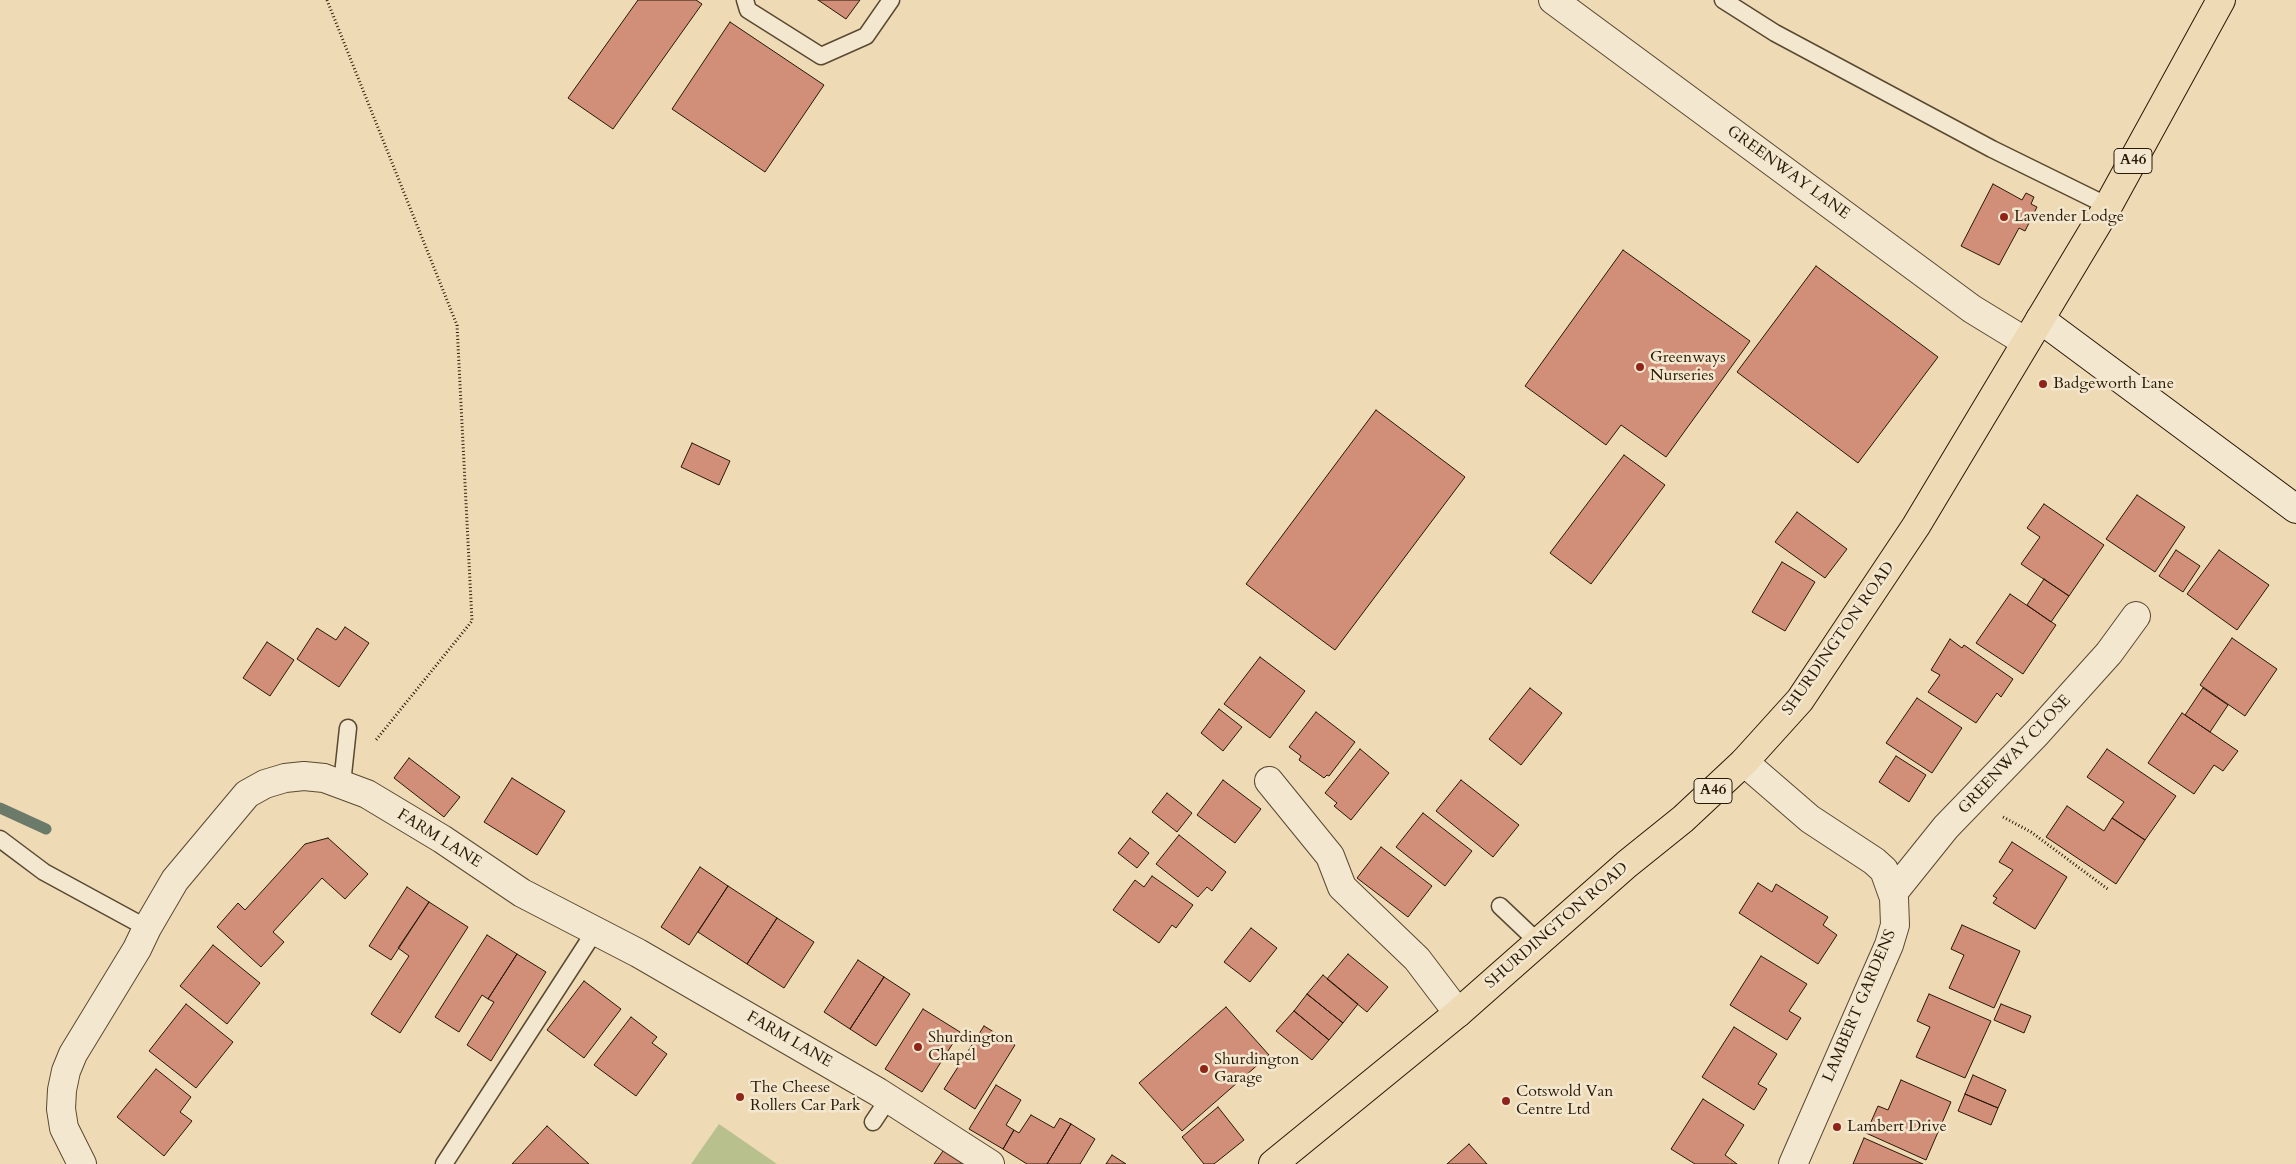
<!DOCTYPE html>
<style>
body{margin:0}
canvas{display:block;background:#eedab5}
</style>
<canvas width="2296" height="1164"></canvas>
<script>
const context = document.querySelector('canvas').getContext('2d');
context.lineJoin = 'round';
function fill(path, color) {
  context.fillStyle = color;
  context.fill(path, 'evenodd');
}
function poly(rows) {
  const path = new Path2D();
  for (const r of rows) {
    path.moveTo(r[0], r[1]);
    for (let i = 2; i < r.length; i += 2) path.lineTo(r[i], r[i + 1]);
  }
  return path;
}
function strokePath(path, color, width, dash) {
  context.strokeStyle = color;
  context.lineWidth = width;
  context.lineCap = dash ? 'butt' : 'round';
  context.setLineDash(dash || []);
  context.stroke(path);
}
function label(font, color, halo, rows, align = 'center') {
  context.font = font + ' Cardo,serif';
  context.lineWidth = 5;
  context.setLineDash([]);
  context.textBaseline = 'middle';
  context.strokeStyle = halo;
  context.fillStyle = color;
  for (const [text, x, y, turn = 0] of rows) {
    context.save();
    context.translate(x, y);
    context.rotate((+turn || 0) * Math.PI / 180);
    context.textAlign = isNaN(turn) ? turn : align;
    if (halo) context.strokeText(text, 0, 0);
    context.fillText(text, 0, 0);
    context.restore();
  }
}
const green = poly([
 [719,1124,777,1164,691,1164]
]);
const stream = poly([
 [0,808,46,829]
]);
const building = poly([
 [638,0,696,0,702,4,613,129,568,98,638,0],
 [818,0,860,0,846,19,818,0],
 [730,22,824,85,765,172,672,109,730,22],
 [1993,184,2022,200,2026,193,2034,197,2031,204,2037,207,2025,231,2019,228,1999,265,1961,246,1993,184],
 [1623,250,1750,341,1666,457,1621,425,1606,445,1525,386,1623,250],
 [1816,266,1938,357,1858,463,1737,372,1816,266],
 [1376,410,1465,477,1335,650,1246,584,1376,410],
 [692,443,730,461,719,485,681,467,692,443],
 [1624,455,1665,485,1591,584,1550,553,1624,455],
 [2137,495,2185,527,2155,572,2106,539,2137,495],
 [2044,504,2104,545,2069,596,2021,564,2040,537,2027,528,2044,504],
 [1797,512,1847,549,1825,578,1775,542,1797,512],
 [2176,550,2200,566,2183,592,2159,576,2176,550],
 [2219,550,2269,585,2237,630,2187,594,2219,550],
 [1782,562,1815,582,1785,631,1752,612,1782,562],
 [2044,579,2069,596,2051,622,2027,605,2044,579],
 [2010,594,2056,625,2023,674,1976,643,2010,594],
 [345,627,369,643,339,687,297,659,317,628,336,640,345,627],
 [2232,638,2277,669,2245,716,2200,685,2232,638],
 [1950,639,1962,648,1964,645,2013,679,2001,697,1997,693,1976,723,1928,692,1940,675,1931,670,1950,639],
 [267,642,294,660,270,696,243,678,267,642],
 [1260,657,1305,691,1270,738,1224,704,1260,657],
 [1530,688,1562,713,1521,765,1489,739,1530,688],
 [2203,688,2228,705,2210,732,2185,715,2203,688],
 [1917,698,1962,728,1932,773,1886,743,1917,698],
 [1219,709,1242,727,1223,751,1201,733,1219,709],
 [1316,712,1355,742,1329,776,1327,775,1324,778,1299,760,1301,756,1289,747,1316,712],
 [2182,713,2238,751,2223,771,2214,765,2194,794,2148,763,2182,713],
 [1360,749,1389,773,1351,820,1334,806,1337,803,1325,793,1360,749],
 [2107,749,2176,796,2145,840,2112,818,2124,802,2087,777,2107,749],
 [1896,756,1926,775,1909,802,1879,782,1896,756],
 [409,758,460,797,444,817,394,778,409,758],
 [512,778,565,811,537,855,484,822,512,778],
 [1223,780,1261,809,1235,843,1197,815,1223,780],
 [1461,780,1519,825,1493,857,1436,811,1461,780],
 [1167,793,1192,813,1177,832,1152,812,1167,793],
 [2067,806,2104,831,2112,818,2145,840,2116,884,2046,837,2067,806],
 [1423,813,1472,851,1445,886,1396,847,1423,813],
 [1179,835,1226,872,1212,891,1207,887,1198,897,1156,864,1179,835],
 [328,838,368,874,345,899,322,878,273,932,284,942,261,967,217,927,238,903,245,910,305,844,328,838],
 [1130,838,1149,853,1137,868,1118,853,1130,838],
 [2012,842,2067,877,2035,929,1993,903,1997,898,1993,896,2013,870,1999,862,2012,842],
 [1381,847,1432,886,1408,917,1357,878,1381,847],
 [700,867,728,886,689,945,661,927,700,867],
 [1152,876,1193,905,1176,928,1172,925,1159,943,1113,910,1135,880,1144,887,1152,876],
 [1758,883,1772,892,1776,884,1828,917,1823,925,1837,935,1818,964,1739,913,1758,883],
 [728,886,777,918,747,964,698,932,728,886],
 [407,887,429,902,391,960,369,946,407,887],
 [429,902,468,927,400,1033,371,1014,409,956,398,948,429,902],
 [777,918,814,942,784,988,747,964,777,918],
 [1962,925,2020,951,1994,1008,1949,988,1964,955,1951,949,1962,925],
 [1251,928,1277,948,1250,982,1224,962,1251,928],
 [487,935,517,954,488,999,482,995,459,1032,435,1017,487,935],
 [213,945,260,983,227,1024,180,986,213,945],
 [517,954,546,972,491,1061,467,1045,494,1002,488,999,517,954],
 [1348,954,1388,987,1367,1012,1327,979,1348,954],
 [1761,956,1807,984,1789,1011,1801,1018,1787,1040,1730,1005,1761,956],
 [858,960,884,977,850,1029,824,1012,858,960],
 [1323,975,1358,1004,1343,1023,1307,994,1323,975],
 [884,977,910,994,876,1046,850,1029,884,977],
 [584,981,621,1009,584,1058,547,1030,584,981],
 [1307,994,1343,1023,1329,1040,1294,1011,1307,994],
 [1929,994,1991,1021,1965,1078,1916,1057,1930,1027,1917,1021,1929,994],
 [186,1004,233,1042,196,1088,149,1051,186,1004],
 [2001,1004,2031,1016,2024,1033,1994,1020,2001,1004],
 [1226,1007,1269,1055,1182,1131,1139,1083,1226,1007],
 [923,1009,960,1032,922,1092,885,1069,923,1009],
 [1294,1011,1329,1040,1312,1060,1276,1031,1294,1011],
 [631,1017,657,1037,652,1043,667,1054,636,1096,594,1065,631,1017],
 [984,1026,1015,1045,975,1109,944,1089,984,1026],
 [1734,1027,1777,1054,1758,1084,1767,1089,1754,1110,1702,1077,1734,1027],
 [156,1069,191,1097,180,1112,192,1121,164,1156,117,1117,156,1069],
 [1973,1075,2006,1090,1998,1108,1965,1094,1973,1075],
 [1901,1080,1951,1102,1926,1160,1866,1133,1878,1106,1888,1110,1901,1080],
 [996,1085,1021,1100,1006,1125,1014,1130,1003,1149,969,1129,996,1085],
 [1965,1094,1998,1108,1991,1125,1958,1111,1965,1094],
 [1703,1099,1744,1125,1725,1155,1737,1164,1695,1164,1671,1149,1703,1099],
 [1218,1107,1244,1140,1214,1164,1204,1164,1182,1137,1218,1107],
 [1031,1115,1054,1128,1060,1118,1071,1124,1047,1164,1027,1164,1003,1149,1014,1130,1019,1133,1031,1115],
 [1071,1124,1095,1139,1080,1164,1047,1164,1071,1124],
 [547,1126,589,1164,512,1164,547,1126],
 [1864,1138,1923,1164,1853,1164,1864,1138],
 [1469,1144,1487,1164,1447,1164,1469,1144],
 [943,1151,963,1164,934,1164,943,1151],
 [1112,1155,1126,1164,1106,1164,1112,1155]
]);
const path = poly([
 [327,0,457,325,472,621,376,740],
 [2003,817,2031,832,2109,890]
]);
const lane = poly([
 [745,0,748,10,821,56,866,36,891,0],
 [1723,0,1775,33,1992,149,2108,206],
 [342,784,348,728],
 [0,839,44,872,147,928],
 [1500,906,1538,942],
 [873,1122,889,1098],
 [444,1164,595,931]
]);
const street = poly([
 [1553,0,1972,309,2026,342],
 [1744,762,1810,819,1874,861,1884,870,1894,898,1895,925,1889,945,1793,1164],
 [1269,781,1330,856,1342,887,1417,959,1458,1013],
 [1893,893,1946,827,2037,733,2109,653,2136,616],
 [82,1164,64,1128,61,1109,62,1090,66,1071,73,1054,137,949,147,928,175,880,247,794,265,784,285,778,304,776,324,778,367,794,442,839,522,893,638,953,878,1092,990,1164]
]);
const secondary = poly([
 [2040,319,2296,509]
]);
const primary = poly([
 [1273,1164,1458,1013,1627,864,1683,819,1744,762,1800,700,1916,526,2108,206,2221,0]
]);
const markers = [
 [2004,217,5,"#8f2418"],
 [1640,367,5,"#8f2418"],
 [2043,384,5,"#8f2418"],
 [918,1047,5,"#8f2418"],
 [1204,1069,5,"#8f2418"],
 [740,1097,5,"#8f2418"],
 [1506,1101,5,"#8f2418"],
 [1837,1127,5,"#8f2418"]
];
const shields = [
 [2133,161,38],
 [1713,791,38]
];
const shieldNames = [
 ["A46",2133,161],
 ["A46",1713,791]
];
const streetNames = [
 ["GREENWAY LANE",1788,173,36],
 ["SHURDINGTON ROAD",1839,639,-55],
 ["GREENWAY CLOSE",2015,755,-47],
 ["FARM LANE",439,839,32],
 ["SHURDINGTON ROAD",1557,926,-41],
 ["LAMBERT GARDENS",1860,1006,-67],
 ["FARM LANE",789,1040,30]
];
const poiNames = [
 ["Lavender Lodge",2014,217],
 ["Greenways",1650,358],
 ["Nurseries",1650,376],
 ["Badgeworth Lane",2053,384],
 ["Shurdington",928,1038],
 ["Chapel",928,1056],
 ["Shurdington",1214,1060],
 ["Garage",1214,1078],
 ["The Cheese",750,1088],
 ["Rollers Car Park",750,1106],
 ["Cotswold Van",1516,1092],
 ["Centre Ltd",1516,1110],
 ["Lambert Drive",1847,1127]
];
fill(green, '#b8c08d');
strokePath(stream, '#6c7a69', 11);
fill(building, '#d18e79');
strokePath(building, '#291905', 1);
strokePath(lane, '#5a4931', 19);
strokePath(street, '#5a4931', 30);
strokePath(secondary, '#291905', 30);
strokePath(primary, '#291905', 30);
strokePath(path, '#291905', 3, [1, 2.5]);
strokePath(lane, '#f4e7cf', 16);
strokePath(street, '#f4e7cf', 28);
strokePath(secondary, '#f4e7cf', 28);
strokePath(primary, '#eedab5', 28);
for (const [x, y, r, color] of markers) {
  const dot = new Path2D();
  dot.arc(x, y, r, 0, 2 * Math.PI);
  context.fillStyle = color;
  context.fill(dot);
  strokePath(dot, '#f4e7cf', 2);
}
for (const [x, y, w] of shields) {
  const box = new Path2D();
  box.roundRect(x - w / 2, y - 12.5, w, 25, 4);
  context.fillStyle = '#f4e7cf';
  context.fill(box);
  strokePath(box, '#291905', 1);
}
label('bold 15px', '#291905', null, shieldNames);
label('16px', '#291905', '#f4e7cf', streetNames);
label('16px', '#291905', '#f4e7cf', poiNames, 'left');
</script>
